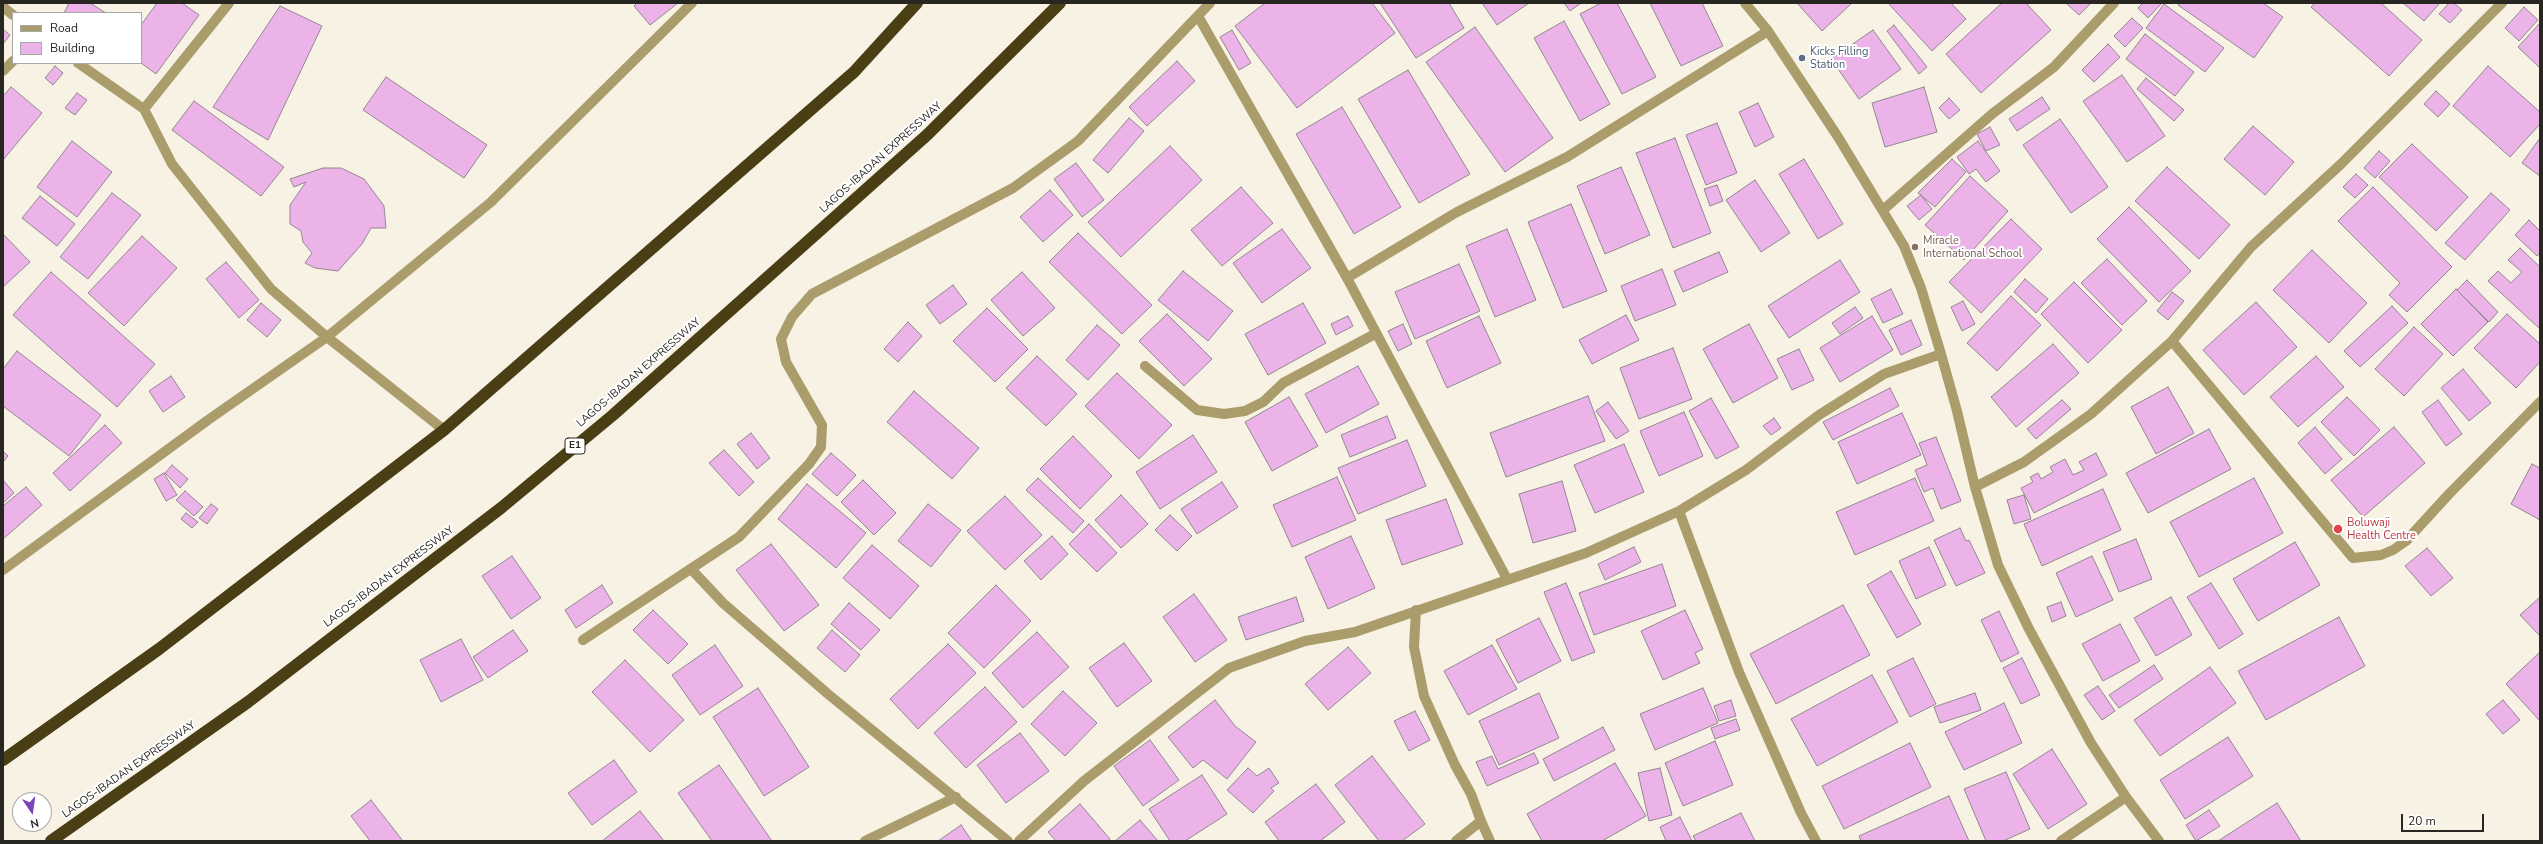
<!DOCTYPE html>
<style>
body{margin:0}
#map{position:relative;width:2543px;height:844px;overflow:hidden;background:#f7f2e4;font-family:"Nunito Sans",sans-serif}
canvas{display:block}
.frame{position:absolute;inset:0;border:4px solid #282621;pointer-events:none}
.legend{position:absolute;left:12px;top:12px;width:130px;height:52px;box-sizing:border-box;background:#fff;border:1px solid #a9a8a6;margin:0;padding:5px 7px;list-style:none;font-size:12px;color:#282621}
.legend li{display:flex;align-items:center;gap:8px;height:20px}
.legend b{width:20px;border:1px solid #a9a8a6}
.north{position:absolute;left:12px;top:792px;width:40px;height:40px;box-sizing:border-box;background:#fff;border:1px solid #a9a8a6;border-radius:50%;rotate:167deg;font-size:11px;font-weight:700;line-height:16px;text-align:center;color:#282621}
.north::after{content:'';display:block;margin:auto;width:14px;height:18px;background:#7943ba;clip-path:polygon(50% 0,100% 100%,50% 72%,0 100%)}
.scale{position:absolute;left:2401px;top:814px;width:83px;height:18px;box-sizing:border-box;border:2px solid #282621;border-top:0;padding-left:5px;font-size:12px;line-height:14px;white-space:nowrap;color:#282621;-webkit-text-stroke:3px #fff;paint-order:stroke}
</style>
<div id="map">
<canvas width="2543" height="844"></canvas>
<div class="frame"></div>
<ul class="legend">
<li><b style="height:5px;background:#aa9d6b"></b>Road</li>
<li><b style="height:11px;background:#ecb3e8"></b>Building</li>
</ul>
<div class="north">N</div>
<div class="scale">20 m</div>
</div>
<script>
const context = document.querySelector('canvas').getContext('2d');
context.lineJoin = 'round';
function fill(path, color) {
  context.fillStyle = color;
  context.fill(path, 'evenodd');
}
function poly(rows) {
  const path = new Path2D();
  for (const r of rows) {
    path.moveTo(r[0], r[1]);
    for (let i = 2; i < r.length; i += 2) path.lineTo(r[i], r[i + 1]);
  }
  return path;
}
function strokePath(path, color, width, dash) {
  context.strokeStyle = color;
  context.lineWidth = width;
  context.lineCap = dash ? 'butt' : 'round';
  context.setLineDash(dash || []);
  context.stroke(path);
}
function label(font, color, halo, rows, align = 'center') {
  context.font = font + ' "Nunito Sans",sans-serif';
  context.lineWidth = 4;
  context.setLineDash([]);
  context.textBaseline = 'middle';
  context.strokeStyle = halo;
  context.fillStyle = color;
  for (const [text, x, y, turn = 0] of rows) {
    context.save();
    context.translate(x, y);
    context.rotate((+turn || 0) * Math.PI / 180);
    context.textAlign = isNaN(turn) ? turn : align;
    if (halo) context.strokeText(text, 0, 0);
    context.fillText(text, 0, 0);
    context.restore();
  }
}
const building = poly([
 [69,3,90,3,106,13,64,13,69,3],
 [157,3,182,3,199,15,156,74,141,63,141,25,157,3],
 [637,3,678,3,650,25,634,6,637,3],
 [1265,3,1372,3,1395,33,1297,108,1235,26,1265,3],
 [1380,3,1449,3,1464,28,1416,58,1380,3],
 [1482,3,1529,3,1497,25,1482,3],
 [1564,3,1581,3,1570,11,1564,3],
 [1601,3,1617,3,1656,77,1622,94,1580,14,1601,3],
 [1650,3,1702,3,1723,46,1681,66,1650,3],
 [1797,3,1852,3,1822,31,1797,3],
 [1888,3,1951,3,1966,19,1932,51,1888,3],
 [2002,3,2026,3,2051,30,1981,93,1946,54,2002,3],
 [2066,3,2091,3,2079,15,2066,3],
 [2143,3,2162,3,2148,18,2138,8,2143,3],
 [2180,3,2263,3,2283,17,2254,58,2178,5,2180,3],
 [2315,3,2381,3,2422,40,2389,76,2311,7,2315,3],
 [2403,3,2440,3,2424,21,2403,3],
 [2449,3,2454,3,2462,10,2450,23,2439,14,2449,3],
 [2164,4,2224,48,2205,72,2146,28,2164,4],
 [280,6,322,26,268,140,213,107,280,6],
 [2524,7,2538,20,2519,41,2505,28,2524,7],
 [2132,18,2143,28,2125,47,2114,36,2132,18],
 [1564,21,1610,104,1580,121,1534,38,1564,21],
 [2540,23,2540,68,2518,47,2540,23],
 [1894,25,1927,67,1919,74,1887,31,1894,25],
 [1475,27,1553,138,1505,172,1426,62,1475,27],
 [3,29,10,35,3,44,3,29],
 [1232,30,1251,63,1239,70,1220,37,1232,30],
 [1873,30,1901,69,1859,99,1831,59,1873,30],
 [2145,34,2194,72,2175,96,2126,59,2145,34],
 [2108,44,2120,57,2094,82,2082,70,2108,44],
 [1177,61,1195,81,1147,126,1129,107,1177,61],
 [55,66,63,73,53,85,45,78,55,66],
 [2488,66,2540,112,2540,124,2510,157,2453,106,2488,66],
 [1408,70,1470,174,1419,203,1358,99,1408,70],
 [2122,75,2165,136,2127,162,2083,101,2122,75],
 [386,77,487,145,464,178,363,110,386,77],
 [2146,78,2184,110,2174,121,2137,89,2146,78],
 [11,87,42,113,3,160,3,96,11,87],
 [1924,87,1937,132,1885,147,1872,103,1924,87],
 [2436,91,2450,104,2438,117,2424,104,2436,91],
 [77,93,87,100,75,115,65,108,77,93],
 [2042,97,2050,109,2017,131,2009,119,2042,97],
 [1949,98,1960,110,1949,119,1939,108,1949,98],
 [194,101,284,167,261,196,172,130,194,101],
 [1758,103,1774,137,1755,147,1739,112,1758,103],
 [1342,107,1401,207,1354,234,1296,134,1342,107],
 [1129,118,1144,131,1108,173,1093,160,1129,118],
 [2060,119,2108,187,2071,213,2023,145,2060,119],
 [1717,123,1737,173,1706,185,1686,135,1717,123],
 [2253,126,2294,162,2265,195,2224,159,2253,126],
 [1990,127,2000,145,1986,151,1977,134,1990,127],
 [1675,138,1711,233,1673,248,1636,153,1675,138],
 [2540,138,2540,176,2522,163,2540,138],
 [72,141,112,172,77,217,37,187,72,141],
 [1978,141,2000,171,1986,182,1976,169,1969,174,1957,157,1978,141],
 [2412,144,2468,197,2436,231,2379,177,2412,144],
 [1170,146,1202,180,1121,257,1088,222,1170,146],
 [2379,151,2390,161,2375,178,2364,168,2379,151],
 [1804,159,1843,224,1818,239,1779,174,1804,159],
 [1952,159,1966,172,1935,207,1918,193,1952,159],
 [1076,163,1104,200,1082,217,1054,179,1076,163],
 [1621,167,1650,235,1605,254,1577,186,1621,167],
 [2167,167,2230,225,2199,259,2135,201,2167,167],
 [323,168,341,168,364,179,384,206,386,228,371,228,362,244,338,271,315,268,305,263,312,253,303,242,301,231,290,224,290,205,306,182,294,187,290,179,323,168],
 [2356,174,2368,185,2355,198,2343,187,2356,174],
 [1970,176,2008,211,1964,260,1925,225,1970,176],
 [1755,180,1790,233,1761,252,1726,200,1755,180],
 [1717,185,1723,201,1710,206,1704,189,1717,185],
 [1241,187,1273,223,1222,266,1191,230,1241,187],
 [2373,187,2452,267,2407,312,2389,295,2400,283,2338,221,2373,187],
 [1050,190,1073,215,1043,242,1020,217,1050,190],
 [112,193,141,215,88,279,60,257,112,193],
 [2491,193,2510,210,2465,260,2445,243,2491,193],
 [1921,195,1932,209,1919,220,1907,206,1921,195],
 [40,196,75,224,57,246,22,218,40,196],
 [1571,204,1607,291,1563,308,1528,222,1571,204],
 [2129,207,2191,271,2159,302,2097,239,2129,207],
 [2011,219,2042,249,1981,313,1949,282,2011,219],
 [2529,220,2540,231,2540,253,2537,256,2515,235,2529,220],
 [1282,229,1311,268,1262,303,1233,263,1282,229],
 [1507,229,1536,300,1495,317,1466,246,1507,229],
 [1078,233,1152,305,1122,334,1049,262,1078,233],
 [3,234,30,262,3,287,3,234],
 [142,236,177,268,124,326,88,293,142,236],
 [2520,248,2540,267,2540,329,2488,281,2498,271,2511,283,2522,272,2508,260,2520,248],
 [2312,250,2367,303,2329,343,2273,290,2312,250],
 [1719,252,1728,272,1683,292,1674,271,1719,252],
 [2107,259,2147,301,2122,325,2081,283,2107,259],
 [1840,260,1860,292,1789,338,1768,306,1840,260],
 [226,262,259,300,239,318,206,279,226,262],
 [1459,264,1480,311,1415,339,1395,292,1459,264],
 [1662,269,1676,305,1635,321,1621,286,1662,269],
 [1183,271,1233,311,1208,341,1158,300,1183,271],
 [51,272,155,364,117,407,13,315,51,272],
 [1022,272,1055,308,1023,336,991,300,1022,272],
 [2025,279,2048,299,2036,313,2014,292,2025,279],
 [2467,280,2498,312,2489,322,2457,290,2467,280],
 [2074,282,2122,330,2088,363,2041,314,2074,282],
 [953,285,967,304,940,324,926,305,953,285],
 [1891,289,1903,314,1883,323,1871,299,1891,289],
 [2456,289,2488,322,2453,356,2421,324,2456,289],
 [2172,292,2184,301,2168,320,2157,311,2172,292],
 [2011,296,2041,325,1997,371,1967,343,2011,296],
 [1963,301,1975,324,1962,331,1951,307,1963,301],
 [2256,302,2297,347,2244,395,2203,350,2256,302],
 [261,303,281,320,267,337,247,320,261,303],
 [1303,303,1326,343,1268,375,1245,334,1303,303],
 [2392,306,2408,323,2360,367,2344,351,2392,306],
 [1855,307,1863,318,1840,334,1832,323,1855,307],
 [987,308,1028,349,995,382,953,341,987,308],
 [1167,314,1212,359,1184,386,1139,341,1167,314],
 [2507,314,2540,344,2540,362,2516,388,2474,348,2507,314],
 [1626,315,1639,340,1592,364,1579,340,1626,315],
 [1348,316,1353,326,1336,335,1331,324,1348,316],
 [1479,316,1501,363,1447,388,1426,341,1479,316],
 [1872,316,1893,350,1840,382,1820,348,1872,316],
 [1911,320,1922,345,1901,355,1889,330,1911,320],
 [908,322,922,336,898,362,884,349,908,322],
 [1403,324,1412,344,1398,351,1388,331,1403,324],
 [1749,324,1778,378,1733,403,1703,349,1749,324],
 [1097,325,1120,345,1088,380,1066,360,1097,325],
 [2414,327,2443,354,2404,396,2375,369,2414,327],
 [2053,344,2079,373,2016,427,1991,397,2053,344],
 [1673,348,1692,399,1639,419,1620,368,1673,348],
 [1799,349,1814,380,1792,390,1777,359,1799,349],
 [17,351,101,415,69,456,3,406,3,369,17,351],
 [1037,356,1077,394,1046,426,1006,388,1037,356],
 [2316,356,2344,387,2298,427,2270,397,2316,356],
 [1358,366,1379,404,1326,433,1305,394,1358,366],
 [2463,369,2491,403,2469,421,2441,388,2463,369],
 [1117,373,1172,425,1139,459,1085,406,1117,373],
 [171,376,185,397,163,412,149,391,171,376],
 [2168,387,2194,433,2156,454,2131,407,2168,387],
 [1890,388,1899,406,1833,440,1823,422,1890,388],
 [914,391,979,448,952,479,887,422,914,391],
 [1588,396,1605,441,1506,477,1490,433,1588,396],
 [1289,397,1318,446,1272,471,1245,422,1289,397],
 [2347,397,2380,430,2354,456,2321,422,2347,397],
 [1711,398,1739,447,1716,459,1689,411,1711,398],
 [2062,400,2071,409,2036,439,2027,429,2062,400],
 [2438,400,2462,434,2446,446,2422,412,2438,400],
 [1608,402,1629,431,1616,439,1596,411,1608,402],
 [1684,412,1703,456,1659,476,1640,431,1684,412],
 [1902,413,1921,455,1857,484,1838,442,1902,413],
 [1387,416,1396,438,1350,457,1341,435,1387,416],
 [1774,418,1781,428,1771,435,1763,426,1774,418],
 [105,425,122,443,70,491,53,473,105,425],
 [2315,427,2342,459,2325,474,2298,443,2315,427],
 [2394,427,2425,463,2363,517,2331,480,2394,427],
 [2209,429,2231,469,2148,513,2126,473,2209,429],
 [751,433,770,458,757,469,737,444,751,433],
 [1193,435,1217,472,1160,509,1136,472,1193,435],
 [1073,436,1112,476,1080,509,1040,469,1073,436],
 [1936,437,1961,501,1941,509,1933,488,1924,492,1915,470,1927,465,1919,443,1936,437],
 [1407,440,1426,486,1358,514,1338,468,1407,440],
 [1624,444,1644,492,1595,513,1574,465,1624,444],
 [724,450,754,482,739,496,709,463,724,450],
 [3,451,8,456,3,462,3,451],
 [831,453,856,475,837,496,812,474,831,453],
 [2096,453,2107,475,2034,513,2021,488,2033,482,2030,477,2038,473,2041,479,2053,472,2050,467,2065,459,2073,475,2084,470,2079,462,2096,453],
 [2532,464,2540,468,2540,520,2511,504,2532,464],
 [172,465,188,479,180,488,165,473,172,465],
 [164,473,177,495,166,501,154,479,164,473],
 [1337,477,1356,520,1292,547,1273,505,1337,477],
 [1038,478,1084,521,1073,533,1026,490,1038,478],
 [1915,478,1934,521,1855,555,1836,512,1915,478],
 [2254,478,2283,533,2199,577,2170,522,2254,478],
 [3,480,14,493,3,503,3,480],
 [863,480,896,513,874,535,841,502,863,480],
 [1562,481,1576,531,1533,543,1519,494,1562,481],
 [1222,482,1238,507,1197,534,1181,509,1222,482],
 [807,484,866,533,836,568,778,519,807,484],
 [26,487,42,505,3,539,3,506,26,487],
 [2103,489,2121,530,2042,566,2024,524,2103,489],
 [185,491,203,507,194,516,176,500,185,491],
 [1121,495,1148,524,1121,548,1095,520,1121,495],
 [2024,495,2031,519,2014,524,2007,500,2024,495],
 [1005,496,1042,535,1005,570,967,531,1005,496],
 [1446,499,1463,544,1402,565,1386,520,1446,499],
 [211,504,218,509,207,524,199,518,211,504],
 [928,504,961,530,931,567,898,541,928,504],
 [186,513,198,522,192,528,181,519,186,513],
 [1170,515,1192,536,1177,551,1155,530,1170,515],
 [1089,524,1117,553,1097,572,1069,544,1089,524],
 [1960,528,1966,541,1969,540,1985,573,1956,586,1934,540,1960,528],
 [1052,536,1068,554,1041,580,1024,561,1052,536],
 [1351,536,1375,588,1328,609,1305,557,1351,536],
 [2136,539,2152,579,2119,592,2103,552,2136,539],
 [2295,542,2320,585,2258,621,2233,579,2295,542],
 [771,544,819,605,784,631,736,570,771,544],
 [872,545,919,586,890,619,843,578,872,545],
 [1634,547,1641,562,1605,580,1598,564,1634,547],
 [1929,547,1946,585,1916,599,1899,561,1929,547],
 [2427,548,2453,578,2431,596,2405,566,2427,548],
 [512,556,541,598,511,619,482,576,512,556],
 [2092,556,2113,600,2076,617,2056,573,2092,556],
 [1662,564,1676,606,1594,635,1579,593,1662,564],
 [1891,571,1921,624,1897,638,1867,585,1891,571],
 [1566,583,1595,652,1572,661,1544,592,1566,583],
 [2211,583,2243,634,2219,649,2187,597,2211,583],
 [602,585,613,603,576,628,565,610,602,585],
 [996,585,1031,621,984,668,948,633,996,585],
 [1194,594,1227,640,1195,662,1163,617,1194,594],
 [1296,597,1304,621,1246,640,1238,617,1296,597],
 [2171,597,2192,635,2156,656,2134,618,2171,597],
 [2540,597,2540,636,2520,615,2540,597],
 [2061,602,2066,616,2052,622,2047,607,2061,602],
 [849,603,880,630,861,650,831,624,849,603],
 [1843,605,1870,655,1776,704,1750,654,1843,605],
 [653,610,688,644,668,664,633,630,653,610],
 [1685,610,1703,649,1695,653,1700,663,1663,680,1641,631,1685,610],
 [1999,611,2019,653,2001,662,1981,620,1999,611],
 [2339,617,2365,666,2266,720,2238,671,2339,617],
 [1539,618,1561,661,1518,683,1496,640,1539,618],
 [2120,624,2140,661,2103,681,2082,644,2120,624],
 [513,630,528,651,488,678,473,657,513,630],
 [832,630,860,655,845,672,817,648,832,630],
 [1037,632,1069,667,1023,708,992,673,1037,632],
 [461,639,483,680,441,702,420,660,461,639],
 [1124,643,1152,681,1117,707,1089,668,1124,643],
 [948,644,976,673,918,729,890,699,948,644],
 [715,645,743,686,700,715,672,675,715,645],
 [1492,645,1517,689,1468,715,1444,671,1492,645],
 [1348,647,1371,673,1328,710,1305,684,1348,647],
 [2540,652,2540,721,2506,684,2540,652],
 [1913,658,1936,704,1910,717,1887,671,1913,658],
 [2022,658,2040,695,2021,704,2003,668,2022,658],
 [625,660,684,720,650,752,592,692,625,660],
 [2154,665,2163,679,2119,708,2109,695,2154,665],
 [2210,667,2236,703,2160,756,2134,720,2210,667],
 [1872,675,1898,722,1817,766,1791,719,1872,675],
 [2098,686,2115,711,2102,720,2084,695,2098,686],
 [985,687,1017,722,966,768,934,733,985,687],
 [758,688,809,767,764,796,713,717,758,688],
 [1703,688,1718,723,1655,750,1640,714,1703,688],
 [1063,691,1097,723,1065,756,1031,724,1063,691],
 [1539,693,1559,738,1499,765,1479,721,1539,693],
 [1975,693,1981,710,1940,723,1934,707,1975,693],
 [1215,700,1235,726,1256,742,1227,779,1203,760,1193,768,1168,737,1215,700],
 [1731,700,1736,716,1719,721,1714,706,1731,700],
 [2503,700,2520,720,2503,734,2486,714,2503,700],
 [2004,703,2022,743,1964,770,1945,732,2004,703],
 [1415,711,1430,740,1409,751,1394,721,1415,711],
 [1736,719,1740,730,1715,739,1711,728,1736,719],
 [1603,727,1615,750,1554,781,1543,759,1603,727],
 [1020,733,1049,771,1006,803,977,765,1020,733],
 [2228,737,2253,776,2185,819,2160,780,2228,737],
 [1150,740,1179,780,1143,806,1114,766,1150,740],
 [1715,741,1733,785,1683,806,1665,763,1715,741],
 [1910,743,1931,787,1844,829,1822,786,1910,743],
 [2052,749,2087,804,2048,829,2013,774,2052,749],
 [1534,753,1539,763,1487,786,1476,762,1492,756,1498,769,1534,753],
 [1372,756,1425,824,1402,841,1379,841,1335,785,1372,756],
 [614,760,637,792,592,825,568,793,614,760],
 [1615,763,1646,816,1602,841,1542,841,1527,814,1615,763],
 [719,765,772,841,712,841,678,793,719,765],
 [1248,768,1257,776,1269,768,1279,783,1271,788,1274,791,1253,813,1227,790,1248,768],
 [1660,768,1672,815,1649,821,1638,773,1660,768],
 [2006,772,2030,829,2003,841,1986,841,1964,789,2006,772],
 [1202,775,1227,814,1185,841,1170,841,1149,809,1202,775],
 [1316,784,1345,822,1320,841,1279,841,1265,822,1316,784],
 [1949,796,1969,841,1861,841,1859,836,1949,796],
 [371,800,403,841,370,841,351,816,371,800],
 [2277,803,2301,841,2218,841,2277,803],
 [1080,804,1110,839,1108,841,1056,841,1048,832,1080,804],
 [2209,810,2220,826,2196,841,2186,825,2209,810],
 [640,811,664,841,602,841,640,811],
 [1741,813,1755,841,1696,841,1693,836,1741,813],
 [1680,817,1692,841,1666,841,1660,827,1680,817],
 [1140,820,1158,841,1115,841,1140,820],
 [961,825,972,841,938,841,961,825]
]);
const minor = poly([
 [1745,3,1768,31,1838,137,1904,246,1921,288,1941,354,1957,411,1975,487,1998,565,2029,629,2091,743,2126,797,2159,841],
 [3,7,13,15],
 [1198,16,1347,278,1507,579],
 [78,63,144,109,172,164,271,289,327,337,444,430],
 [3,71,13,61],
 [144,109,229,3],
 [1883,210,1992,114,2054,67,2114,3],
 [1347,278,1457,212,1567,157,1768,31],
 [2172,341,2353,558,2381,555,2393,550,2406,541,2449,494,2540,402],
 [1145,366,1197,410,1224,414,1245,411,1263,402,1283,383,1375,334],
 [1975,487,2024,462,2091,414,2172,341,2251,247,2341,164,2502,3],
 [1679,511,1739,672,1801,813,1816,841],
 [3,570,208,420,327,337,491,202,692,3],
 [692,570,723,603,828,694,1008,841],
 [1416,610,1414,647,1424,696,1455,765,1471,794,1481,821,1456,841],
 [583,640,739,537,809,464,821,447,822,425,786,362,781,339,792,317,812,294,1013,188,1078,141,1210,3],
 [1481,821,1490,841],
 [865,841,956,797],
 [1019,841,1084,781,1229,668,1305,641,1355,632,1586,553,1679,511,1746,470,1819,415,1884,374,1941,354],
 [2061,841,2126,797]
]);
const highway = poly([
 [3,760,159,649,444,430,854,72,917,3],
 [51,841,248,702,501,508,613,415,927,135,1060,3]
]);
const markers = [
 [1802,58,4,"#5c6f8a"],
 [1915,247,4,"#8d6e63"],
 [2338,529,5,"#e0444e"]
];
const shields = [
 [575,446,20]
];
const shieldNames = [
 ["E1",575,446]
];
const serviceNames = [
 ["Kicks Filling",1810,52],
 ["Station",1810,65]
];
const streetNames = [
 ["LAGOS-IBADAN EXPRESSWAY",881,158,-42],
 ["LAGOS-IBADAN EXPRESSWAY",639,373,-41],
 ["LAGOS-IBADAN EXPRESSWAY",389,577,-37],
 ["LAGOS-IBADAN EXPRESSWAY",129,770,-35]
];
const educationNames = [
 ["Miracle",1923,241],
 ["International School",1923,254]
];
const healthNames = [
 ["Boluwaji",2347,523],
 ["Health Centre",2347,536]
];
fill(building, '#ecb3e8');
strokePath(building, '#928791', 1);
strokePath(minor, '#aa9d6b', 10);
strokePath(highway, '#4a3f14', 12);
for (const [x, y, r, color] of markers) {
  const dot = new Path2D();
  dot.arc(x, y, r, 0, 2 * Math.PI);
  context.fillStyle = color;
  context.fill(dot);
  strokePath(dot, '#fff', 1.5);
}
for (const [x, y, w] of shields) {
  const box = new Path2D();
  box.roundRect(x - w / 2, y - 8, w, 16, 3);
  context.fillStyle = '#fff';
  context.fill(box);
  strokePath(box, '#282621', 1);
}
label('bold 10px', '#282621', null, shieldNames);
label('11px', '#4e5e75', '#fff', serviceNames, 'left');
label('11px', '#282621', '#fff', streetNames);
label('11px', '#785e54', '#fff', educationNames, 'left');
label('11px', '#be3a42', '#fff', healthNames, 'left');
</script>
